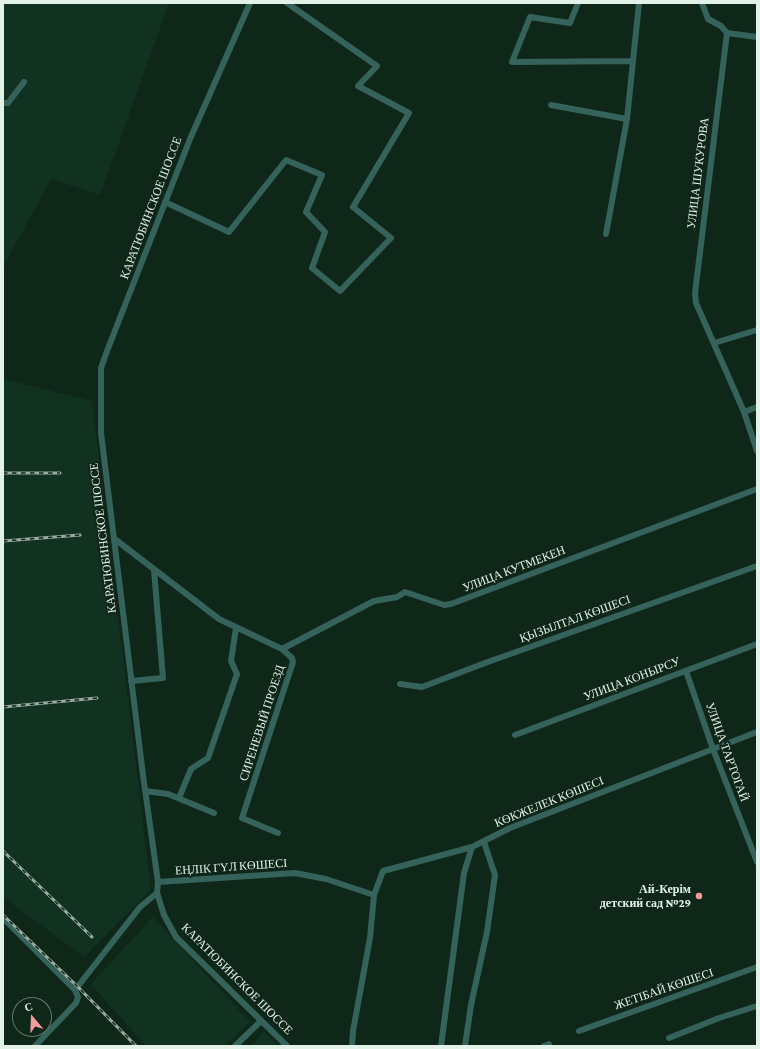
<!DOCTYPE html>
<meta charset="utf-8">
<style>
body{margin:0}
#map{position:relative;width:760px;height:1049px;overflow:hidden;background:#0f2719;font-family:"Crimson Pro",serif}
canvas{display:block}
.frame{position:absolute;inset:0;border:4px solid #e3f2e8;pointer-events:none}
.north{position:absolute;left:12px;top:997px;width:40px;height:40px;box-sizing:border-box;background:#0f2719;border:1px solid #64786c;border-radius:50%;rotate:341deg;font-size:11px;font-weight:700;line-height:16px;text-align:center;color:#e3f2e8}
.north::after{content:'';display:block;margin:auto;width:14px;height:18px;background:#f59b9d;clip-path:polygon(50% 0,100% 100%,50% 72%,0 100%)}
</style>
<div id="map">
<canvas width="760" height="1049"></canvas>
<div class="frame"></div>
<div class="north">С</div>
</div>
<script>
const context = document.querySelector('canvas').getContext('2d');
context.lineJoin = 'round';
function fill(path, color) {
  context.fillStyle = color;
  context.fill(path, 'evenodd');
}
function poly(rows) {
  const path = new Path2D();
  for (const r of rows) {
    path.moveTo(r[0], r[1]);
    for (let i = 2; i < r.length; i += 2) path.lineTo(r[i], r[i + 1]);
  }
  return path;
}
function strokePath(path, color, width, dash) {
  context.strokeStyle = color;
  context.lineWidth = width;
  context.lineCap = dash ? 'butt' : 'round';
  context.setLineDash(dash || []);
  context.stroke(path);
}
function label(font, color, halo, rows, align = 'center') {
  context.font = font + ' "Crimson Pro",serif';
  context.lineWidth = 4;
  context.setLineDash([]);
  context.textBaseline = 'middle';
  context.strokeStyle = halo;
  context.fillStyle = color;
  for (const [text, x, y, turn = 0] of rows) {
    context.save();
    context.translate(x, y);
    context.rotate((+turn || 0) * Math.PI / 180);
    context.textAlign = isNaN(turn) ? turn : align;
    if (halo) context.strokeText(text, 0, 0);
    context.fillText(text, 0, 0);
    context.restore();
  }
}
const built = poly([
 [3,3,166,3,168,6,100,195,51,179,3,267],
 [3,379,92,401,151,890,84,957,3,897],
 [153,917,250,1022,225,1046,146,1046,91,984],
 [264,1032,278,1046,251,1046]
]);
const minor = poly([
 [250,3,190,139,107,351,101,368,101,433,143,775,158,882,157,893,164,915,176,937,287,1046],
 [578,3,570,23,530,17,512,62,633,61],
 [702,3,708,19,721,26,727,33],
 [727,33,695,293,696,303,744,412,757,451],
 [727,33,757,37],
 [3,103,8,103,24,82],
 [551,105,627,119,639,3],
 [165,202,229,232,286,160,322,175,306,212,325,232,312,268,340,291,391,238,353,207,409,113,358,86,377,66,287,3],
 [606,234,627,119],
 [714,343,757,330],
 [744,412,757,407],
 [116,540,219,619,282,649,292,658,293,662,242,818,278,833],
 [282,649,374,601,397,597,405,592,444,605,451,604,757,489],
 [686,671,713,749,757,862],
 [131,681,163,678,154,570],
 [400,684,422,687,485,663,757,566],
 [515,735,757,644],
 [145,791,168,794,214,813],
 [179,798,191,769,208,758,237,674,231,661,236,628],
 [158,882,295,873,326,879,374,895],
 [3,918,75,990,78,997,76,1003,35,1046],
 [75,990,140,907,157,893],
 [579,1031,757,967],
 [669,1038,719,1018,757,1006],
 [235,1046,261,1021],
 [352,1046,353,1031,370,938,374,895,383,871,472,847],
 [441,1046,464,873,472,847,510,828,757,732],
 [465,1046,471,1005,487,932,495,875,484,842],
 [544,1046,549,1044]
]);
const rail = poly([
 [3,473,60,473],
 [3,541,80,535],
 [3,707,97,698],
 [3,851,92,937],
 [3,915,77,986,136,1046]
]);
const markers = [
 [699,896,4,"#f59b9d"]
];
const streetNames = [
 ["УЛИЦА ШУКУРОВА",698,173,-83],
 ["КАРАТЮБИНСКОЕ ШОССЕ",151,208,-69],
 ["КАРАТЮБИНСКОЕ ШОССЕ",103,538,-97],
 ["УЛИЦА КУТМЕКЕН",514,569,-21],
 ["ҚЫЗЫЛТАЛ КӨШЕСІ",575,619,-20],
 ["УЛИЦА КОНЫРСУ",632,679,-21],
 ["СИРЕНЕВЫЙ ПРОЕЗД",262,723,-72],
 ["УЛИЦА ТАРТОГАЙ",727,752,70],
 ["КӨКЖЕЛЕК КӨШЕСІ",549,802,-22],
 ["ЕҢЛІК ГҮЛ КӨШЕСІ",231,867,-4],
 ["КАРАТЮБИНСКОЕ ШОССЕ",237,979,45],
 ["ЖЕТІБАЙ КӨШЕСІ",664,989,-19]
];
const poiNames = [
 ["Ай-Керім",691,889],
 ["детский сад №29",691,903]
];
fill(built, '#123221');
strokePath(minor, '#36625c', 6);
strokePath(rail, '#99aca0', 3);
strokePath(rail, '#0f2719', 1.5, [4.5]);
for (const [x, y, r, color] of markers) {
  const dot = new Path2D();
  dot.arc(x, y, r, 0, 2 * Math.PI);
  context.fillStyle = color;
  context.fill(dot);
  strokePath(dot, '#0f2719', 1.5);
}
label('12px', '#e3f2e8', '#0f2719', streetNames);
label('bold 12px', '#e3f2e8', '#0f2719', poiNames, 'right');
</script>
